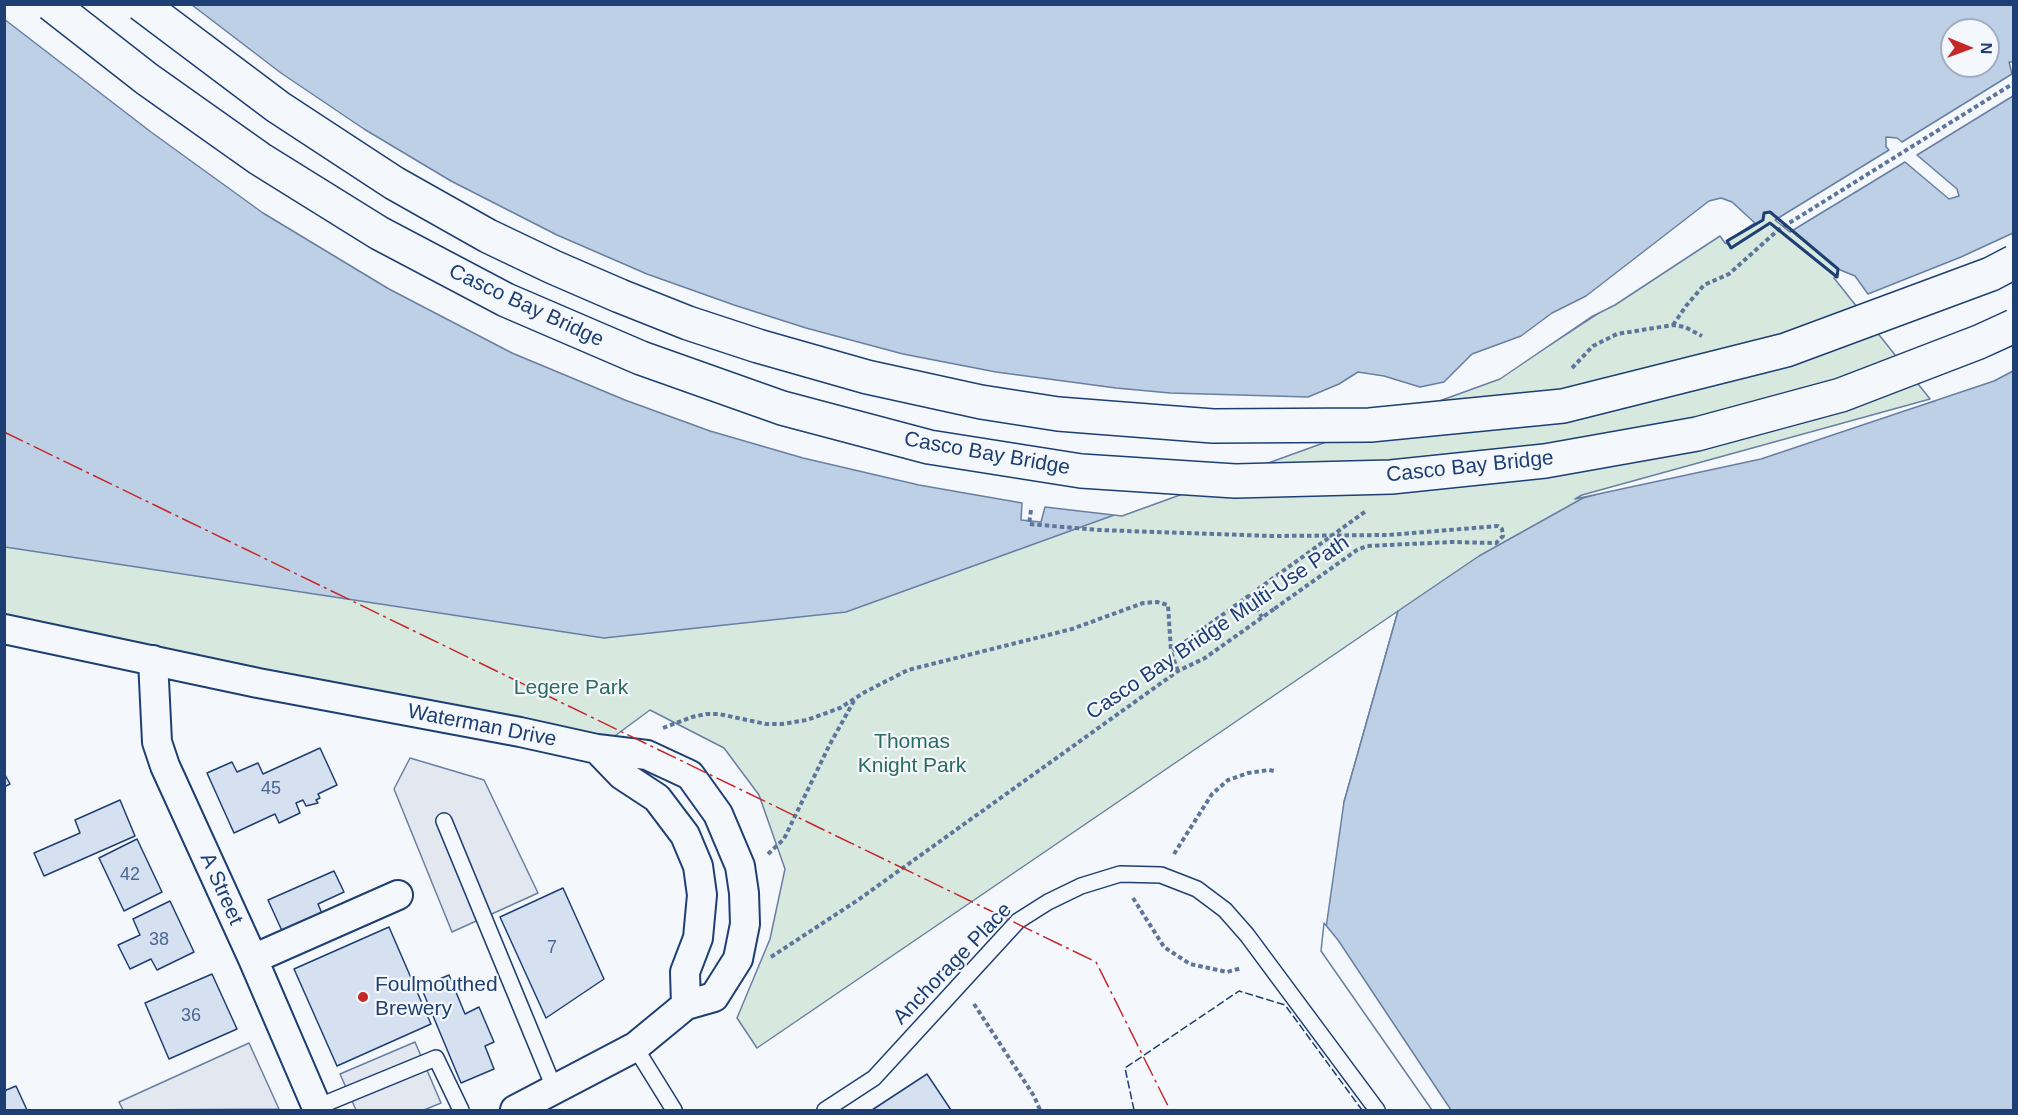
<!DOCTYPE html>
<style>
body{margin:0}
#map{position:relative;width:2018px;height:1115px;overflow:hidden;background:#f4f7fb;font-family:Helvetica,sans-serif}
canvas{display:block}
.frame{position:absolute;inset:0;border:6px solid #1d3f73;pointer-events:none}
.north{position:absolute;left:1940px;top:18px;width:60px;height:60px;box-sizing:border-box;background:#f4f7fb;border:2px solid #9eadc5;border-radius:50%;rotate:91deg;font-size:16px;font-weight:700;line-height:24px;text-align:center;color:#1d3f73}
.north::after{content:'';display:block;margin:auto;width:21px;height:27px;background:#c62828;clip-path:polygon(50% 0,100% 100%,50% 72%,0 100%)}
</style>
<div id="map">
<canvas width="2018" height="1115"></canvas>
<div class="frame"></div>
<div class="north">N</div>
</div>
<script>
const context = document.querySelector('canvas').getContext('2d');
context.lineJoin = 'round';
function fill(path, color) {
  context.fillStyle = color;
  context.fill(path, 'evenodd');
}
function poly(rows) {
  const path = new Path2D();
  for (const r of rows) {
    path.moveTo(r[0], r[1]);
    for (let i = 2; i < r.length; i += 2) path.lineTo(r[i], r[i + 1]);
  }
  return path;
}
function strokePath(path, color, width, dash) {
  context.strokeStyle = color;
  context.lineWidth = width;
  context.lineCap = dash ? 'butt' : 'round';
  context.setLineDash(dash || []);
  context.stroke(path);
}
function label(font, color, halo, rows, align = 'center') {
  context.font = font + ' Helvetica,sans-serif';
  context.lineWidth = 4.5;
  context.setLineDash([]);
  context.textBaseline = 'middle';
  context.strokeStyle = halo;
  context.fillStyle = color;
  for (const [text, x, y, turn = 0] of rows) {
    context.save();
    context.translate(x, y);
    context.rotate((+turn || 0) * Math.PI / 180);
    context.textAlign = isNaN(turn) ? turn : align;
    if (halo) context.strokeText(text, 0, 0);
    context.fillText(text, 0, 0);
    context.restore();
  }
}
const green = poly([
 [5,5,2013,5,2013,1110,1344,802,1398,611,757,1048,737,1018,770,939,785,869,759,795,724,748,650,710,597,749,5,629,5,5],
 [1952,30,1988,30,1988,66,1952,66,1952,30]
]);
const parking = poly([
 [410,758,484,780,538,893,452,932,394,789,410,758],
 [415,1042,441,1103,424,1110,356,1110,340,1074,415,1042],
 [249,1043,279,1109,123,1110,119,1102,249,1043]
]);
const water = poly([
 [4,5,2013,5,2013,1110,1436,1110,1323,949,1344,802,1398,611,1479,556,1583,498,1935,401,1837,277,1838,269,1770,212,1764,213,1763,220,1727,241,1721,233,1507,373,846,612,604,638,5,547,4,5],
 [1952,30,1988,30,1988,66,1952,66,1952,30]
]);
const pier = poly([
 [5,5,192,5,281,73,364,129,451,181,557,235,647,274,734,305,806,328,903,354,996,372,1116,388,1170,393,1308,397,1339,384,1358,372,1384,376,1420,387,1444,382,1472,354,1521,336,1552,313,1586,296,1709,201,1721,198,1732,202,1755,223,1727,241,1728,244,1725,243,1720,236,1615,305,1591,317,1500,379,1122,516,1045,507,1041,522,1021,520,1022,503,919,485,803,458,710,431,625,400,512,353,389,289,263,213,151,132,4,19,5,5],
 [2009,62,2013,62,2013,96,1917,155,1957,189,1959,196,1949,199,1905,162,1790,232,1775,220,1889,150,1886,147,1886,137,1897,138,1902,142,2012,74,2009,62],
 [2013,233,2013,371,1994,381,1761,459,1575,499,1582,495,1930,399,1834,278,1837,277,1838,269,1855,276,1868,294,1961,257,2013,233],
 [1324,923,1338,940,1451,1110,1432,1110,1321,951,1324,923]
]);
const building = poly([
 [320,748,337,785,318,794,320,798,316,800,318,803,306,806,303,800,296,803,300,813,279,823,275,814,234,833,207,773,232,762,237,772,258,763,263,774,320,748],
 [4,773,10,784,4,787,4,773],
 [120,800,135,836,44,876,34,853,80,833,75,820,120,800],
 [137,839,162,892,124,911,99,858,137,839],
 [334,871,344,892,318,904,323,916,283,933,268,900,334,871],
 [563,888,604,979,546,1018,500,917,563,888],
 [170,901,194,952,157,970,151,959,130,969,118,945,140,935,133,919,170,901],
 [389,927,431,1024,337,1066,294,969,389,927],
 [212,974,237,1029,169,1059,145,1003,212,974],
 [449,975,465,1014,479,1007,494,1042,485,1046,494,1069,461,1083,421,987,449,975],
 [927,1074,951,1110,872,1110,927,1074],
 [16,1086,27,1110,4,1110,4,1091,16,1086]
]);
const path = poly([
 [1673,325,1686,306,1704,285,1729,274,1778,230,2014,83],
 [1572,368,1593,346,1617,334,1673,325,1685,327,1702,336],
 [1248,595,1262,617],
 [1178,671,1171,652,1366,511],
 [663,728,692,717,706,714,719,714,766,724,782,724,807,720,840,708,865,692,908,670,1072,629,1143,603,1157,602,1168,605,1171,651],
 [768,854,784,839,829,746,855,699],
 [1174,854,1212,794,1228,780,1248,773,1269,770,1274,771],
 [1133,898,1164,947,1190,964,1227,972,1242,968],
 [771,957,858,900,1178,671,1205,658,1274,609],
 [974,1004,1034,1096,1040,1110]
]);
const service = poly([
 [444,821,555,1090],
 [635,1047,674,1110],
 [317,1107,436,1058,461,1110],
 [825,1110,874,1078,1018,921,1048,902,1081,886,1120,874,1161,875,1197,889,1225,910,1247,935,1377,1110]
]);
const minor = poly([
 [4,629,258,683,520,732,597,749,647,755,690,775,718,814,740,866,744,893,745,924,738,959,714,997,686,1005,635,1047,515,1110],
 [153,660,157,742,165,766,253,959,318,1110],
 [597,749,622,775,657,798,685,835,698,866,702,895,698,938,685,972,686,1005],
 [253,959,398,895]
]);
const pathBridge = poly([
 [1031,510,1029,524,1099,530,1272,536,1388,535,1498,526,1502,529,1503,536,1496,543,1452,542,1367,546,1357,550,1274,609]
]);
const primaryBridge = poly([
 [51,4,147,79,260,159,379,233,506,300,641,358,782,408,929,447,1081,471,1235,481,1391,477,1545,461,1697,434,1841,395,1979,342,2014,326],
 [141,4,278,107,394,183,488,236,553,267,620,296,688,323,758,346,867,377,981,402,1058,414,1213,426,1370,425,1563,406,1786,350,1991,274,2014,262]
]);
const fence = poly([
 [1134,1110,1125,1068,1239,991,1285,1005,1362,1110]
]);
const wall = poly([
 [1770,212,1838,269,1837,277,1770,223,1731,248,1727,241,1763,220,1764,213,1770,212]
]);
const power = poly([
 [4,432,1096,962,1170,1110]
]);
const markers = [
 [363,997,6,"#c62828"]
];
const numberNames = [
 ["45",271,789],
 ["42",130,875],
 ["38",159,940],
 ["7",552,948],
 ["36",191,1016]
];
const streetNames = [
 ["Casco Bay Bridge",526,306,25],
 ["Casco Bay Bridge",987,454,10],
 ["Casco Bay Bridge",1470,467,-6],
 ["Casco Bay Bridge Multi-Use Path",1218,628,-34],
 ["Waterman Drive",482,726,11],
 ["A Street",221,889,66],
 ["Anchorage Place",953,964,-46]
];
const parkNames = [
 ["Legere Park",571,688],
 ["Thomas",912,742],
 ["Knight Park",912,766]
];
const poiNames = [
 ["Foulmouthed",375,985],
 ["Brewery",375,1009]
];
fill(green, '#d7e8df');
strokePath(green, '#687fa3', 1.5);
fill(parking, '#e3e8f0');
strokePath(parking, '#687fa3', 1.5);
fill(water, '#bed0e5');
strokePath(water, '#687fa3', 1.5);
fill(pier, '#f4f7fb');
strokePath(pier, '#687fa3', 1.5);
fill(building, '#d5e0f0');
strokePath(building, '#1d3f73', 1.5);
strokePath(service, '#1d3f73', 18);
strokePath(minor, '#1d3f73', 32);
strokePath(path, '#5e769c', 4, [4.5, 3]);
strokePath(service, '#f4f7fb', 15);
strokePath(minor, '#f4f7fb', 28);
strokePath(primaryBridge, '#1d3f73', 36, []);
strokePath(pathBridge, '#5e769c', 4, [4.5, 3]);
strokePath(primaryBridge, '#f4f7fb', 33);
strokePath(fence, '#1d3f73', 1.5, [8, 3]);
strokePath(wall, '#1d3f73', 3);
strokePath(power, '#c62828', 1.5, [21, 4.5, 3, 4.5]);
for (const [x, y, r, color] of markers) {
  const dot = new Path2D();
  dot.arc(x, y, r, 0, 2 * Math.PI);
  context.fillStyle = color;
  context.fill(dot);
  strokePath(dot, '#f4f7fb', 2);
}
label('18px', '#4b6792', null, numberNames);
label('21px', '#1d3f73', '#f4f7fb', streetNames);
label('21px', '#2c6c60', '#f4f7fb', parkNames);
label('21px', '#1d3f73', '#f4f7fb', poiNames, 'left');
</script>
